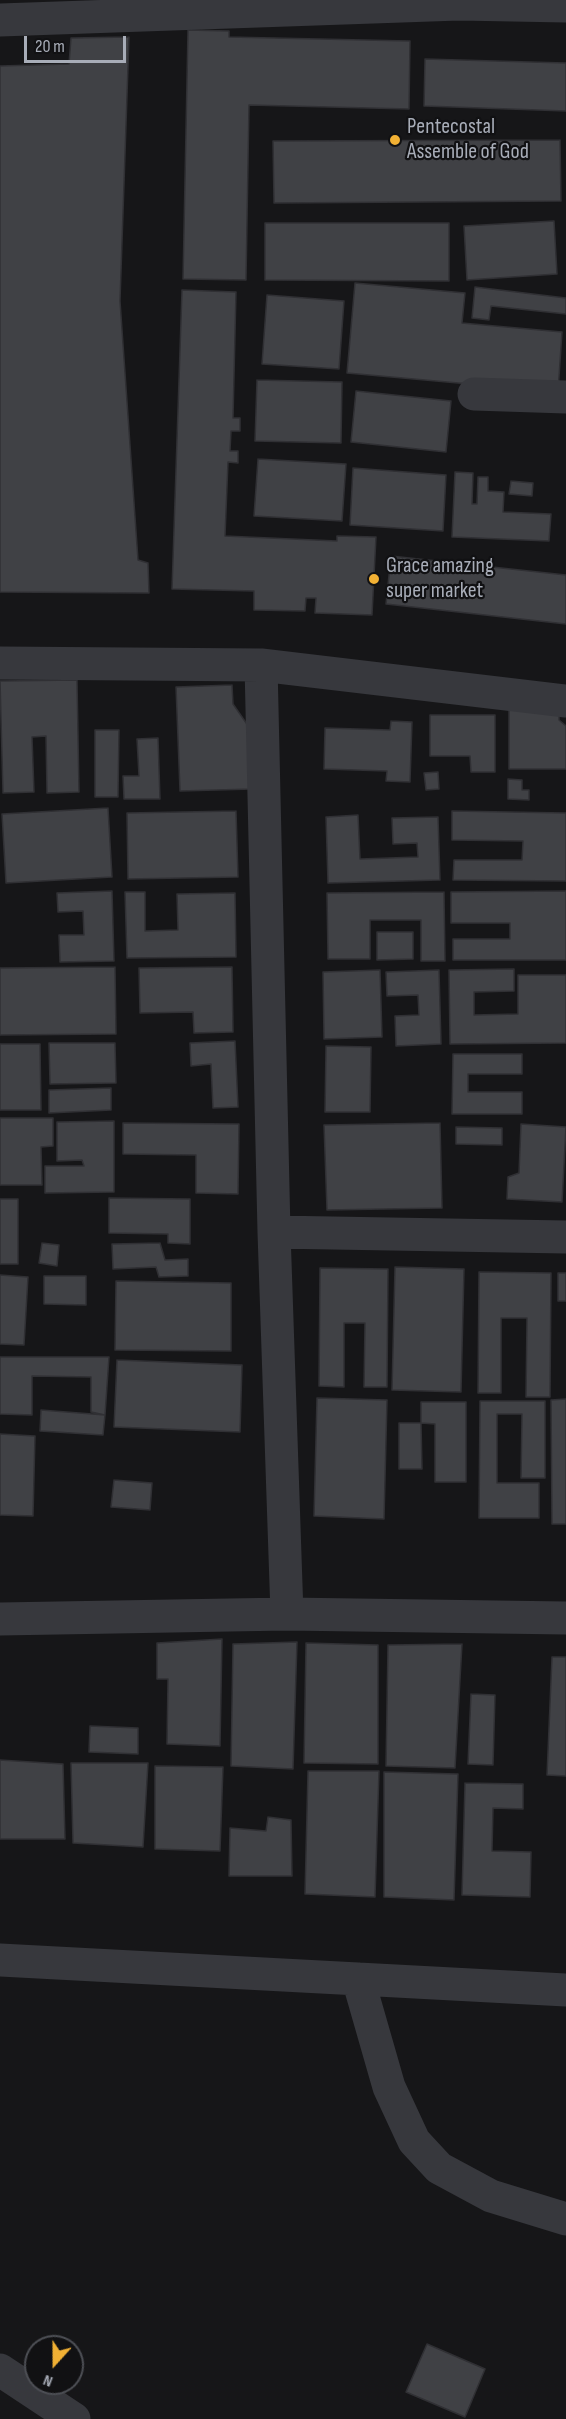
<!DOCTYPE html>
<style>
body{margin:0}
#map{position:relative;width:566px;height:2419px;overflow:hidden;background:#161618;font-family:"Sofia Sans Condensed",sans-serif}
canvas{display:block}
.north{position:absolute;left:24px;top:2335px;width:60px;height:60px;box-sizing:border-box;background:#111113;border:2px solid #4d4f55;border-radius:50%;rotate:201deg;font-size:16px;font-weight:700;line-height:24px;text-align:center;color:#a8adb8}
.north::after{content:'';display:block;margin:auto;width:21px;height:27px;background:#f2b134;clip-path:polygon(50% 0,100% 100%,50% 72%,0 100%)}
.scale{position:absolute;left:24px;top:36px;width:102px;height:27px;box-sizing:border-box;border:3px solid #a8adb8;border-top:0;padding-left:8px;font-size:18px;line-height:21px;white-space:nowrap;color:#a8adb8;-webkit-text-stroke:4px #111113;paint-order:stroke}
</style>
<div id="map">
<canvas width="566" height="2419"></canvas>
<div class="north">N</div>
<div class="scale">20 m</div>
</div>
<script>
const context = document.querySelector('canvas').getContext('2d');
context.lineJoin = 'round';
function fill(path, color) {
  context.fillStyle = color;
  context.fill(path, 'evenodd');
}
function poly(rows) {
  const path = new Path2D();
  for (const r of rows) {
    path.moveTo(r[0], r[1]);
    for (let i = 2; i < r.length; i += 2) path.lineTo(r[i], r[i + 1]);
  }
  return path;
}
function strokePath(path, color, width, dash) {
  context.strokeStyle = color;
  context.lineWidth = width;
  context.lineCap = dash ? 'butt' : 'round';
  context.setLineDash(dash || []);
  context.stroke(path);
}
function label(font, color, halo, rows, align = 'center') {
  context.font = font + ' "Sofia Sans Condensed",sans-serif';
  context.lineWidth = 4.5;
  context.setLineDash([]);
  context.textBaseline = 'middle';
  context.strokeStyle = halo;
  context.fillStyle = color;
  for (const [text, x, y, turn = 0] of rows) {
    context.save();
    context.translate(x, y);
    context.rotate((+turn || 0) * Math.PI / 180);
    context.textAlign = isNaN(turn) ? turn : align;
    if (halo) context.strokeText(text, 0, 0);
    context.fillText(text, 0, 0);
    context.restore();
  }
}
const building = poly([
 [188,30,229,31,229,37,410,41,409,109,249,105,246,280,183,279,188,30],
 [129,37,120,301,138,560,148,563,149,593,0,592,0,66,69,64,71,38,129,37],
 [425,59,566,63,566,111,424,106,425,59],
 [560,140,561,201,274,203,273,141,560,140],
 [554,221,557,274,467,280,464,226,554,221],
 [265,223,449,223,449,281,265,280,265,223],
 [355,283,465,293,462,323,562,332,558,392,347,373,355,283],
 [475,287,566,298,566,314,491,306,489,320,472,318,475,287],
 [182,290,236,292,233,418,240,418,240,431,231,431,230,451,238,451,238,463,228,462,225,536,337,541,337,536,376,537,372,615,315,613,316,598,306,598,305,611,254,610,254,591,172,589,182,290],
 [267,295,344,301,339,369,262,364,267,295],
 [257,380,342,382,341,443,255,441,257,380],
 [356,391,451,401,446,452,351,442,356,391],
 [258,459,346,464,342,521,254,516,258,459],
 [353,468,446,475,443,531,350,525,353,468],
 [455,472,473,473,472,504,477,504,478,477,488,477,488,491,504,492,503,512,551,514,549,541,452,537,455,472],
 [511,481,533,483,532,496,509,494,511,481],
 [391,556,566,575,566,624,386,604,391,556],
 [77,680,79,792,47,793,46,736,32,737,34,792,3,793,0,681,77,680],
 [232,685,233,704,251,730,253,789,180,791,176,687,232,685],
 [509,710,559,710,559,720,566,726,566,769,509,769,509,710],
 [430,715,495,715,495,772,471,772,470,756,430,756,430,715],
 [391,721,412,722,410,782,386,781,387,771,324,769,325,728,390,730,391,721],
 [95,730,119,730,118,797,95,797,95,730],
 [158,738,160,799,124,799,123,776,139,776,137,739,158,738],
 [438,772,439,789,426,790,424,773,438,772],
 [508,779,522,780,522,790,529,790,529,800,508,799,508,779],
 [108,808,112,877,6,883,2,814,108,808],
 [236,811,238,877,128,879,127,813,236,811],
 [452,811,566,813,566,881,453,880,454,860,522,860,523,841,452,840,452,811],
 [358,815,360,859,418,857,417,843,393,844,392,818,438,817,440,880,328,883,326,817,358,815],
 [112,891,114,961,60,962,59,935,84,935,83,911,58,912,57,893,112,891],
 [566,891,566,960,453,960,453,939,510,939,510,923,451,923,451,892,566,891],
 [125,892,145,892,145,931,178,930,177,894,235,893,236,957,127,958,125,892],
 [444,892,445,961,421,961,421,920,370,920,370,959,328,959,327,893,444,892],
 [377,932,413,932,413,959,377,960,377,932],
 [115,967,116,1034,0,1035,0,968,115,967],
 [232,967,233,1032,194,1033,193,1012,140,1013,139,968,232,967],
 [514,969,514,991,474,992,474,1015,518,1014,518,975,566,975,566,1043,450,1044,449,970,514,969],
 [380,970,382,1037,324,1039,323,972,380,970],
 [439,970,441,1044,396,1046,395,1016,419,1015,418,995,387,996,386,972,439,970],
 [235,1041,238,1107,213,1108,211,1064,191,1066,190,1043,235,1041],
 [49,1043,115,1043,116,1083,50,1084,49,1043],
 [0,1044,40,1044,41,1110,0,1110,0,1044],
 [326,1046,371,1047,370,1112,325,1112,326,1046],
 [453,1054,522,1054,522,1074,468,1074,468,1092,522,1092,522,1114,452,1114,453,1054],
 [111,1088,111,1110,49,1113,49,1090,111,1088],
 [0,1118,53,1118,53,1146,41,1147,42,1185,0,1185,0,1118],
 [114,1121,114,1192,45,1193,45,1166,84,1166,82,1160,57,1161,57,1122,114,1121],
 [123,1123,239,1124,238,1194,196,1193,196,1155,123,1154,123,1123],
 [440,1123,442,1208,327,1210,324,1125,440,1123],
 [521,1124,566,1127,562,1202,507,1199,508,1177,519,1173,521,1124],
 [456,1127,502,1128,502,1145,456,1144,456,1127],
 [109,1198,190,1199,190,1244,168,1243,168,1234,109,1233,109,1198],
 [0,1199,18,1199,18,1264,0,1264,0,1199],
 [42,1243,59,1245,57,1266,39,1263,42,1243],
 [160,1243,165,1260,188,1259,188,1276,159,1277,156,1267,113,1269,112,1244,160,1243],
 [395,1267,464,1269,461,1392,392,1390,395,1267],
 [320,1268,388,1269,387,1387,364,1387,365,1323,344,1323,344,1387,319,1386,320,1268],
 [479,1272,551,1273,550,1397,526,1397,527,1318,501,1318,501,1393,478,1393,479,1272],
 [558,1273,566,1273,566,1301,558,1301,558,1273],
 [0,1275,28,1277,24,1345,0,1344,0,1275],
 [44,1276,86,1276,86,1305,44,1304,44,1276],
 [116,1281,231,1283,231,1351,115,1350,116,1281],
 [0,1357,109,1357,105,1415,91,1412,91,1377,32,1376,32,1415,0,1414,0,1357],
 [117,1360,242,1365,240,1432,114,1427,117,1360],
 [317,1398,387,1400,384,1519,314,1516,317,1398],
 [566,1399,566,1524,552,1524,551,1400,566,1399],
 [480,1401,545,1401,545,1478,521,1478,522,1414,497,1414,497,1483,539,1483,539,1518,479,1518,480,1401],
 [421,1402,466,1402,466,1482,435,1482,435,1424,421,1423,421,1402],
 [41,1410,105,1415,103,1435,40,1431,41,1410],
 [399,1423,421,1423,422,1469,399,1469,399,1423],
 [0,1434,35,1436,33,1516,0,1515,0,1434],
 [114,1480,152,1483,150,1510,111,1507,114,1480],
 [222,1639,220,1746,167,1744,168,1679,157,1679,157,1643,222,1639],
 [297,1642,293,1769,231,1766,233,1644,297,1642],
 [306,1643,378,1645,378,1764,304,1763,306,1643],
 [462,1644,455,1768,386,1766,388,1645,462,1644],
 [552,1657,566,1657,566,1776,547,1775,552,1657],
 [471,1694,495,1695,493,1765,468,1764,471,1694],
 [90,1726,138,1728,138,1754,89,1752,90,1726],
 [0,1760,63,1764,65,1839,0,1839,0,1760],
 [71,1763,148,1763,143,1847,73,1843,71,1763],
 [155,1766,223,1767,220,1851,155,1849,155,1766],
 [308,1771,379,1771,375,1897,305,1894,308,1771],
 [384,1772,458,1774,454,1900,384,1897,384,1772],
 [465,1783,523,1784,523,1809,493,1808,492,1851,531,1852,530,1897,462,1895,465,1783],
 [268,1817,291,1820,292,1876,229,1876,230,1828,266,1831,268,1817],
 [427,2344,485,2369,465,2417,406,2392,427,2344]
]);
const minor = poly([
 [0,20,459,4,566,6],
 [474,394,566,397],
 [0,663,261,665,566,701],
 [261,665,274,1232,287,1614],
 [274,1232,566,1237],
 [0,1619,287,1614,566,1618],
 [0,1960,566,1990],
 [358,1979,389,2087,414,2141,439,2168,491,2196,566,2219],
 [0,2370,74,2419]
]);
const markers = [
 [395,140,6,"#f2b134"],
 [374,579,6,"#f2b134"]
];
const poiNames = [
 ["Pentecostal",407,127],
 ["Assemble of God",407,152],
 ["Grace amazing",386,566],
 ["super market",386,591]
];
fill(building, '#404145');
strokePath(building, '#303034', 1.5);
strokePath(minor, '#37383d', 33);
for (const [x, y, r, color] of markers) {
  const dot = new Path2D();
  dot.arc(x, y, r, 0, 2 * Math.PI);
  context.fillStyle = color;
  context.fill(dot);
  strokePath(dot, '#111113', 2);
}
label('22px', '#a8adb8', '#111113', poiNames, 'left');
</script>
